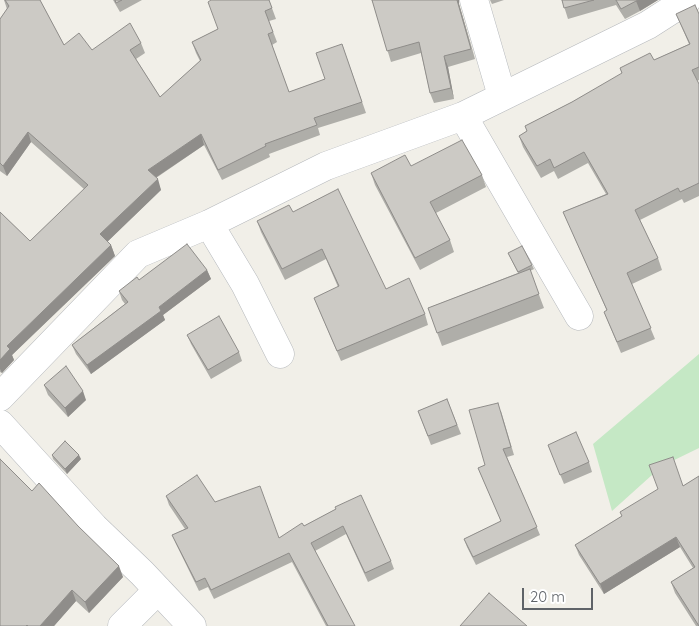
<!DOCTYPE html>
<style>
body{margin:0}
#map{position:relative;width:699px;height:626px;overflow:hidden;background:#f1efe8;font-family:Quicksand,sans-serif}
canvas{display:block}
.scale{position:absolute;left:522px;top:588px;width:71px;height:22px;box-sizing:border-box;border:2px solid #5f6368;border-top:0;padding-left:6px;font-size:15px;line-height:18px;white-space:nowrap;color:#5f6368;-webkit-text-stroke:4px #fff;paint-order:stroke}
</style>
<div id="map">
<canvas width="699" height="626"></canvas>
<div class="scale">20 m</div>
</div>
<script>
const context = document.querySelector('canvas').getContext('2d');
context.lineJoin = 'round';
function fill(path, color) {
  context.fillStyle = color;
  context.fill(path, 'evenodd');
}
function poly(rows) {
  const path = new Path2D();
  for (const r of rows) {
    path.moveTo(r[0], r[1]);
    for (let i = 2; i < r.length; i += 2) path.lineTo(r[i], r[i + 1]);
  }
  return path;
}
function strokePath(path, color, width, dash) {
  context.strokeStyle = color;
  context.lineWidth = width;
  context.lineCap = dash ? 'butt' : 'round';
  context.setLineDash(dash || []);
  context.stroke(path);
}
const green = poly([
 [699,354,699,448,662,466,612,511,593,444]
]);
const minor = poly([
 [474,0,502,96],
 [463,116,579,316],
 [209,224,245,284,280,354],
 [0,397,138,254,209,224,326,166,463,116,648,25,687,0],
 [0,424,94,527,142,573,192,626],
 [122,626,158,590]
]);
const wall = poly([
 [4,0,40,0,64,45,92,50,141,43,145,53,136,59,160,97,200,61,196,53,192,42,218,29,211,0,269,0,276,19,269,21,277,42,272,45,289,92,325,79,342,44,366,113,318,128,320,135,269,154,270,157,222,180,204,145,156,178,161,190,107,242,111,245,115,256,12,355,14,360,2,373,0,372,0,212,30,241,84,189,31,142,7,176,0,171,0,19,7,9],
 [113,0,142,0,120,12],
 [372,0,459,0,459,4,475,59,448,67,454,99,434,103,430,93,421,53,391,62],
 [490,0,504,0,492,4],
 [562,0,658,0,640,11,625,19,616,5,568,19],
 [676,14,699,14,699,80,697,81,699,84,699,196,684,203,682,199,640,220,658,258,662,270,632,284,655,339,621,353,604,312,607,311,568,223,563,212,606,194,588,163,558,179,554,171,541,178,523,147,519,136,527,131,525,126,572,102,622,74,620,68,654,60,689,44],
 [411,166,482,175,486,187,436,213,450,240,454,252,420,270,375,185,371,173],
 [293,212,386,289,425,314,428,325,341,361,314,298,338,287,326,259,285,280,261,232,257,221],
 [508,253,532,265,534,269,530,271,544,308,442,346,428,308,518,273],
 [207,270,211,279,163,315,165,320,91,374,76,354,72,345,125,304,122,300,119,291,139,280],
 [187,335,239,352,242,361,211,379,191,344],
 [44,385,86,400,68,417,48,395],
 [447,399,461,434,431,445,418,411],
 [501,411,514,455,507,457,540,535,476,565,467,547,464,539,501,521,478,468,485,465],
 [548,445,589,462,592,472,564,484],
 [52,455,81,459,67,474,53,459],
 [699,476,699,626,696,626,675,593,671,582,693,568,680,547,604,594,579,555,575,545,622,516,620,512,683,486],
 [32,491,123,577,89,613,76,601,54,626,0,626],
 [166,496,215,502,279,538,304,526,336,509,391,561,394,569,368,582,346,534,315,551,355,626,326,626,292,562,214,599,208,587,199,591,176,544,172,535,185,529,169,505]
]);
const shadedWall = poly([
 [457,0,459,0,459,4,475,59],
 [638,0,658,0,640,11,636,1],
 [444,56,448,67,454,99,451,88],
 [28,132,31,142,7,176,3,166],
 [201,134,204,145,152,180,148,170],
 [158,179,161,190,104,245,100,234],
 [111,245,115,256,12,355,14,360,2,373,0,369,0,360,7,346],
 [207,270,211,279,163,315,165,320,91,374,87,365,159,307],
 [83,391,86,400,68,417,65,408],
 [79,455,81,459,67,474,65,469],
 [676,537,680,547,604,594,600,584],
 [119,566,123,577,89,613,85,602],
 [72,590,76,601,54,626,40,626]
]);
const building = poly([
 [5,0,40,0,64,45,79,33,92,50,130,23,141,43,130,50,160,97,201,60,192,42,218,29,208,2,211,0,269,0,272,8,265,11,273,32,268,34,289,92,325,79,316,53,342,44,362,102,314,118,317,125,265,144,266,146,218,170,201,134,148,170,158,179,100,234,111,245,7,346,10,349,0,360,0,212,30,241,88,185,28,132,3,166,0,163,0,19,9,6,5,0],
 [115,0,122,0,116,3,115,0],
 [372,0,457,0,471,49,444,56,451,88,430,93,419,42,387,51,372,0],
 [562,0,594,0,564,8,562,0],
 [616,0,638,0,621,9,616,0],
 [695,5,699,14,699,67,692,70,699,84,699,183,680,192,678,188,635,210,658,258,627,273,651,328,617,342,604,312,607,310,563,212,608,194,584,152,554,168,550,159,537,166,519,136,527,131,525,126,572,102,622,73,620,68,650,53,654,60,690,44,676,14,695,5],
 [462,140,482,175,430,202,450,240,415,258,371,173,405,155,411,166,462,140],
 [338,189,386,289,409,278,425,314,337,351,314,298,339,286,322,249,282,269,257,221,289,205,293,212,338,189],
 [187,244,207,270,159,307,161,311,87,365,72,345,128,302,119,291,137,277,139,280,187,244],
 [522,246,532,265,518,272,508,253,522,246],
 [530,269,539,294,437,333,428,308,530,269],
 [219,316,239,352,208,370,187,335,219,316],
 [66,366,83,391,65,408,44,385,66,366],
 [447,399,457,425,428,436,418,411,447,399],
 [498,403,511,447,503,449,537,527,473,557,464,539,501,521,478,468,485,465,469,410,498,403],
 [576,432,589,462,560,475,548,445,576,432],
 [65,441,79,455,65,469,52,455,65,441],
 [673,457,683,486,699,476,699,626,671,582,695,567,676,537,600,584,575,545,622,516,620,512,658,489,649,465,673,457],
 [0,459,32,491,39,483,78,526,119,566,85,602,72,590,40,626,28,626,27,625,26,626,0,626,0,459],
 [197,475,215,502,260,486,279,538,302,523,304,526,336,509,335,507,361,495,391,561,365,573,343,526,311,543,355,626,328,626,289,553,211,590,205,578,196,582,172,535,188,528,166,496,197,475],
 [489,593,527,626,460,626,489,593]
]);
fill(green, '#c5e8c5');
strokePath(minor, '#b5b8bc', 29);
strokePath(minor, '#fff', 28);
fill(wall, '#afaea9');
fill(shadedWall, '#8f8d8a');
fill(building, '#cccac5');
strokePath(building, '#8f8d8a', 1);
</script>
